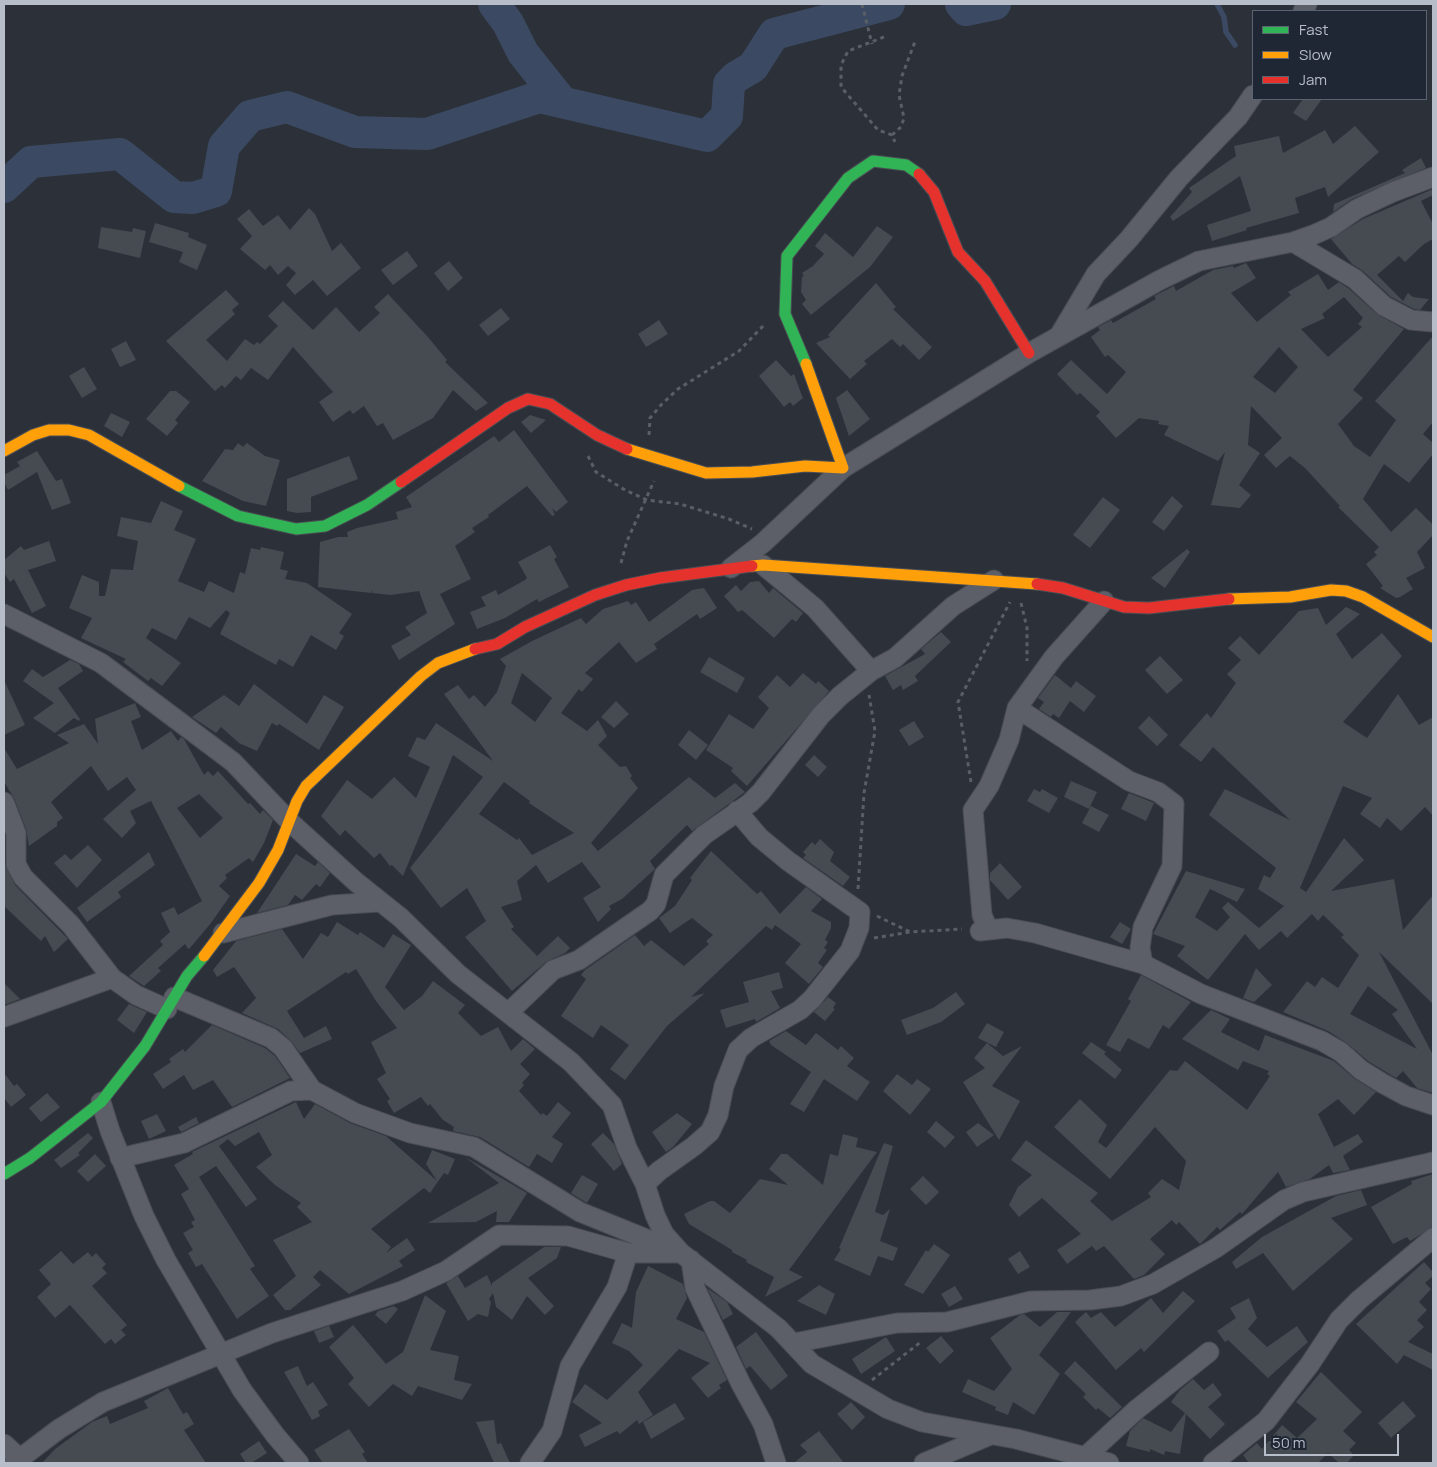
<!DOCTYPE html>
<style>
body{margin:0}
#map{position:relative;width:1437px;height:1467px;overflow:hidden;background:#2c3139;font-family:Manrope,sans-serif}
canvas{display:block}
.frame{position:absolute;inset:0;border:5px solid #b7bdc9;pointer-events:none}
.legend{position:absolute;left:1252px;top:10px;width:175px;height:90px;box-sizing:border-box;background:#1f2734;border:1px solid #5c6370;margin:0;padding:6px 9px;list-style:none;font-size:15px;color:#b7bdc9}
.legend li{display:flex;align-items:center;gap:10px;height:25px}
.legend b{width:25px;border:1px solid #5c6370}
.scale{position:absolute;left:1264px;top:1434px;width:135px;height:22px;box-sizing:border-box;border:2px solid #b7bdc9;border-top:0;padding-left:6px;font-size:15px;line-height:18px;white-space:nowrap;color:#b7bdc9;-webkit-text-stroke:4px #1f2734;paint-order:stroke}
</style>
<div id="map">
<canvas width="1437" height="1467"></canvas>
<div class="frame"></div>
<ul class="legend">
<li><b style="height:6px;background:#30b455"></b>Fast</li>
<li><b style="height:6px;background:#ff9f0a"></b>Slow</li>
<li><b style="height:6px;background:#e5322d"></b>Jam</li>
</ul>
<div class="scale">50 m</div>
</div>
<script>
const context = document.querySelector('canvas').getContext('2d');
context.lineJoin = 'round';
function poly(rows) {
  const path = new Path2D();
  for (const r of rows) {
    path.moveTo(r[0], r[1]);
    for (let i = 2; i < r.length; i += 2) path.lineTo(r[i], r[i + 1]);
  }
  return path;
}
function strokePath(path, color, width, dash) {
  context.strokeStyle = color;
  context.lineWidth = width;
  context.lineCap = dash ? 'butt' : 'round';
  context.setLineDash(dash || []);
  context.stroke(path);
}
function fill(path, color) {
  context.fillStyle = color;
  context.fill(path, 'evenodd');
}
const stream = poly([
 [1217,4,1224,17,1226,32,1235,45]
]);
const river = poly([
 [494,4,508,23,523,53,562,102],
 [961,4,966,10,995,4],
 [4,187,31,162,120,154,174,197,193,198,216,191,224,146,250,116,287,107,355,132,427,134,539,97,707,136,727,116,729,84,736,77,753,67,774,34,889,4]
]);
const building = poly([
 [1303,99,1322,99,1306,121,1293,113],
 [1355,126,1379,152,1328,197,1325,187,1295,198,1299,213,1246,228,1247,230,1212,241,1207,225,1251,211,1240,176,1173,221,1170,217,1192,192,1189,188,1236,156,1234,146,1279,136,1283,153,1325,130,1333,144],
 [1421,158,1426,168,1352,199,1333,212,1334,204,1405,173,1402,170],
 [1433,189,1433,195,1421,201,1433,224,1433,239,1424,244,1405,262,1399,256,1377,275,1403,301,1408,293,1413,297,1429,299,1420,310,1414,309,1391,297,1363,271,1352,264,1331,239,1363,219],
 [309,208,315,214,332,251,341,243,361,268,327,296,313,280,295,295,286,285,296,273,288,266,278,275,270,265,265,270,240,249,252,236,237,219,249,209,263,226,278,215,290,230],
 [155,223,189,233,188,237,207,245,197,270,179,262,183,252,149,242],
 [877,226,893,237,870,267,811,315,802,304,806,300,801,292,802,277,804,276,802,273,813,266,824,254,815,246,825,233,853,257],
 [101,227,132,232,133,228,146,231,140,258,98,248],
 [407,251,418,266,393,285,381,270],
 [449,261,463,278,448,291,434,273],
 [1246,263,1256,278,1231,293,1257,322,1291,295,1288,292,1318,274,1328,290,1339,282,1348,288,1377,314,1404,329,1353,390,1363,398,1338,424,1354,446,1370,457,1396,420,1375,401,1433,336,1433,422,1423,434,1433,443,1433,454,1409,483,1384,464,1363,499,1391,532,1416,508,1433,525,1433,535,1417,552,1425,568,1406,578,1413,589,1400,597,1396,598,1380,588,1383,586,1366,564,1377,555,1374,552,1379,547,1338,507,1340,506,1305,468,1290,456,1276,468,1264,455,1282,438,1251,406,1248,445,1260,453,1239,485,1251,495,1240,508,1211,505,1225,452,1218,461,1164,435,1169,426,1158,424,1159,421,1139,418,1116,438,1096,416,1100,412,1080,393,1077,395,1057,374,1071,360,1107,394,1126,372,1108,355,1105,357,1091,337,1100,330,1098,327,1111,320,1113,323,1156,299,1154,296,1174,286,1176,291,1213,270,1233,266,1234,268],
 [1344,297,1363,318,1358,324,1362,327,1328,357,1301,329,1325,318,1322,314],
 [1279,347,1298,367,1275,393,1253,377],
 [876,283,896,307,893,309,932,347,919,360,903,344,900,347,892,339,864,361,867,364,850,379,816,343,830,337,828,335],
 [226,290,239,304,232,310,235,314,206,340,227,361,245,339,254,345,257,342,260,344,278,326,268,316,283,301,313,330,336,307,359,332,380,313,374,307,388,294,427,336,447,360,445,362,488,403,476,411,453,390,433,418,393,440,383,423,377,426,364,406,353,414,350,410,333,422,319,402,333,392,293,347,268,380,251,368,241,380,236,376,225,388,222,385,215,391,166,341],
 [501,308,510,319,488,336,479,325],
 [659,320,668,334,646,347,638,334],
 [126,341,136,360,120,367,111,349],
 [776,360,791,376,794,374,802,396,803,398,793,406,790,402,784,407,759,376],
 [84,367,97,389,82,398,69,376],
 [847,390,870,419,849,436,836,398],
 [170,391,176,391,190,402,175,420,178,423,167,436,146,419],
 [111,413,130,422,122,437,104,426],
 [530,415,546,420,531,433,521,422],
 [514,430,568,502,556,512,552,508,555,515,552,516,527,486,488,515,489,517,472,528,475,532,455,546,471,579,440,594,455,624,399,660,391,646,411,635,405,627,427,613,419,591,391,595,372,593,373,589,371,593,318,587,320,542,338,537,348,537,347,532,357,528,398,519,396,512,412,507,406,497,494,436,499,442],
 [238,443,243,447,247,443,265,456,280,460,266,506,243,501,202,481,225,449,233,450],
 [37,451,56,481,62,479,71,503,52,510,37,472,8,490,4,482,4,475,20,466,17,462],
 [349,456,358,479,311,497,311,512,297,513,287,511,287,479],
 [1172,496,1183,506,1164,531,1152,522],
 [1103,497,1120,510,1090,548,1073,535],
 [161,501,183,511,174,530,196,539,178,581,204,592,209,581,234,593,240,572,245,574,251,548,260,550,261,547,284,552,280,569,288,571,285,579,307,583,352,614,339,633,344,636,336,650,311,635,293,667,279,659,276,665,220,634,230,613,226,610,210,628,189,617,176,640,152,628,146,638,181,663,162,686,151,678,148,681,123,662,126,659,81,638,92,618,69,608,82,575,99,582,99,596,105,596,111,569,133,570,138,541,117,536,121,517,151,523],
 [49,541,56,561,28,570,46,606,32,613,14,579,10,582,4,573,4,560,21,546,24,550],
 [550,545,557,557,554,559,569,587,539,602,537,599,505,618,477,629,470,612,486,606,481,597,496,590,498,595,525,580,527,578,518,562],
 [1187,549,1190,552,1165,588,1151,578],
 [759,581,769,593,773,588,803,613,796,622,792,619,774,638,742,610,738,612,724,596,736,585,741,591,750,582],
 [704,588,717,608,700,619,697,614,654,644,657,649,636,663,619,642,585,673,593,679,582,692,579,689,561,713,587,731,598,720,607,736,598,745,620,767,626,766,632,776,630,778,638,788,591,843,598,851,689,777,715,798,735,783,745,792,692,831,687,825,650,861,655,869,622,899,609,906,611,909,598,922,583,898,601,887,582,862,548,883,536,865,517,881,522,900,501,907,514,927,511,929,537,956,558,936,570,948,565,953,546,962,512,991,465,937,486,921,467,888,441,908,410,868,483,777,453,755,403,876,392,865,390,866,380,853,374,858,345,830,340,836,321,816,347,780,372,799,394,777,416,798,430,767,408,756,417,737,425,740,436,723,493,761,444,694,458,685,469,699,474,695,485,707,497,692,506,666,500,659,532,641,581,618,586,624,603,609,628,601,631,605,636,602,649,622,692,590],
 [522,673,552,698,535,722,511,703],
 [504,782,530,801,529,803,574,833,532,855,519,838,517,840,479,814],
 [1346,607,1360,614,1336,634,1352,659,1382,633,1402,656,1343,722,1367,738,1398,694,1419,725,1433,717,1433,816,1425,807,1401,831,1387,818,1380,828,1360,814,1372,798,1343,786,1300,888,1306,892,1344,838,1364,860,1331,891,1394,879,1403,930,1433,895,1433,1004,1379,952,1433,1055,1433,1093,1417,1088,1403,1071,1396,1078,1368,1061,1348,1044,1328,1031,1283,1012,1307,981,1315,987,1322,977,1338,988,1359,955,1341,937,1344,935,1323,915,1318,921,1312,914,1287,938,1281,931,1259,950,1245,934,1208,980,1177,956,1185,946,1153,934,1186,871,1245,889,1237,902,1210,889,1195,917,1217,931,1230,917,1222,908,1228,902,1259,928,1284,906,1258,889,1264,875,1270,878,1276,868,1209,815,1225,789,1290,820,1213,747,1201,762,1179,745,1207,713,1211,718,1236,683,1227,674,1241,660,1228,648,1240,636,1259,655,1299,611,1318,608,1326,625],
 [1368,986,1398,1010,1392,1014,1417,1049,1350,1014],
 [941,632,951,642,915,676,918,681,903,690,901,685,893,690,885,676,925,654,921,649],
 [1160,656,1183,680,1167,694,1145,670],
 [709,657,745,678,737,693,700,672],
 [70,660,79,664,83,671,58,688,80,719,79,721,74,718,55,733,33,718,54,703,23,681,32,669,43,677],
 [803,673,816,684,818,681,829,691,747,786,731,771,733,768,706,750,729,714,753,729,769,708,758,697,777,675,790,687],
 [1055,675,1071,688,1076,681,1096,696,1084,712,1070,701,1059,718,1053,714,1051,717,1039,709,1044,702,1038,698],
 [4,680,25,725,4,735],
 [254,684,307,724,324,695,344,707,319,750,279,724,277,726,272,723,257,751,239,743,221,727,216,733,192,717,224,695,239,706],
 [616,701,629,714,614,728,601,717],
 [135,703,141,717,131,721,142,750,171,731,178,741,181,737,184,739,204,775,208,771,213,776,218,771,248,804,250,803,260,814,263,810,273,820,264,843,253,862,249,858,225,875,227,878,219,886,230,896,211,923,190,948,188,949,185,944,158,968,161,971,144,986,129,976,163,945,160,941,170,932,161,913,174,907,178,915,202,901,151,801,130,811,136,823,122,838,103,819,136,790,127,777,108,791,91,766,51,802,63,818,57,822,57,826,29,846,26,829,14,798,4,782,4,748,17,769,69,743,57,735,84,724,98,744,95,719],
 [199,794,223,818,200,838,177,808],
 [1149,716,1168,735,1157,746,1138,728],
 [914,721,924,737,909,746,899,730],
 [689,730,708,745,696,760,678,745],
 [814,755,827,767,818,777,805,765],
 [1071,781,1097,792,1089,809,1064,797],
 [1034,789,1040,792,1042,789,1058,798,1049,813,1027,801],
 [1129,793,1154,803,1146,821,1121,809],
 [1091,806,1109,815,1099,832,1082,823],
 [820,839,834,852,830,861,850,877,843,886,803,858,806,855,803,852,812,842,815,845],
 [88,845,102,860,77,888,54,863,65,854,71,860],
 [711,851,757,894,761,891,780,914,806,887,822,899,811,911,831,922,831,928,825,940,828,942,824,948,827,950,818,963,823,967,809,984,785,963,801,944,775,925,772,930,766,926,691,997,705,993,667,1026,625,1080,610,1069,629,1045,601,1025,593,1038,561,1016,586,979,581,975,585,970,635,935,644,946,651,940,684,966,709,944,706,941,713,935,692,918,670,933,659,918,675,906,692,880,690,878],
 [149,852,155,865,118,892,121,897,87,922,77,908],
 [296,854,315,866,318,862,330,873,320,887,316,884,302,900,295,895,288,905,257,913],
 [4,861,15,885,68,939,54,952,45,936,41,941,4,906],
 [1000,863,1022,887,1008,900,990,880,990,873],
 [337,922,358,935,360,932,384,948,393,934,411,945,385,987,404,1010,422,996,433,981,465,1005,458,1013,481,1036,498,1027,511,1051,523,1039,535,1049,520,1064,530,1074,522,1083,524,1085,519,1091,541,1115,543,1113,547,1116,558,1102,571,1113,552,1137,563,1144,552,1163,537,1154,529,1167,480,1137,453,1131,454,1127,443,1120,430,1104,428,1106,421,1097,394,1113,387,1101,390,1099,377,1079,386,1073,371,1042,397,1028,376,1001,356,969,348,974,346,972,287,1011,304,1038,326,1026,332,1039,300,1053,290,1040,278,1029,242,1013,256,998,234,967,217,977,213,970,236,941,282,929,303,959,321,933,328,937],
 [1120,922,1131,929,1122,944,1110,937],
 [1256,968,1272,985,1254,1002,1243,998],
 [779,972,783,988,771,991,780,1008,756,1022,755,1019,726,1028,720,1010,749,1002,743,982],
 [1141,975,1191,1002,1169,1029,1163,1025,1149,1049,1128,1038,1120,1052,1106,1045,1131,1001,1128,999],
 [4,983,20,999,4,1005],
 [956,992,965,1004,941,1022,907,1035,901,1020,933,1008],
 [828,997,836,1003,833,1008,835,1009,825,1021,814,1012],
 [129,1004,147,1012,134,1033,117,1020],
 [1211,1010,1230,1019,1221,1032,1259,1051,1265,1035,1334,1061,1355,1079,1376,1092,1354,1115,1338,1099,1318,1114,1334,1147,1358,1134,1363,1142,1343,1156,1350,1170,1333,1173,1329,1165,1310,1179,1286,1187,1278,1172,1242,1214,1240,1212,1220,1230,1217,1227,1200,1244,1179,1222,1176,1225,1172,1220,1150,1239,1165,1254,1144,1275,1134,1279,1104,1246,1096,1251,1092,1246,1067,1264,1057,1250,1081,1234,1042,1198,1019,1217,1009,1205,1018,1187,1032,1175,1011,1160,1026,1140,1098,1193,1090,1201,1112,1221,1151,1197,1148,1193,1162,1179,1179,1190,1186,1161,1155,1127,1110,1179,1054,1127,1080,1099,1107,1125,1098,1142,1106,1148,1170,1070,1177,1071,1185,1061,1247,1110,1270,1076,1267,1074,1269,1071,1243,1061,1238,1070,1182,1039],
 [987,1023,1004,1032,996,1047,978,1038],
 [212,1025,265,1048,275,1056,290,1078,232,1107,213,1080,193,1090,184,1075,163,1089,153,1074,171,1062,169,1059,183,1049,185,1052],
 [786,1031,806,1045,816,1033,838,1050,841,1046,854,1058,847,1066,870,1082,857,1101,824,1079,804,1112,790,1104,811,1072,771,1045,769,1041],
 [1091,1042,1106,1052,1104,1054,1122,1070,1115,1079,1082,1053],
 [987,1043,1003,1056,1022,1046,992,1086,1020,1101,999,1140,963,1082,985,1068,974,1058],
 [4,1073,14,1086,17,1084,26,1095,11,1107,4,1098],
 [897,1074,912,1085,917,1079,931,1089,910,1115,883,1091],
 [47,1093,60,1107,41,1122,29,1108],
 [296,1102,304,1119,315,1104,350,1123,386,1136,437,1181,426,1164,432,1150,455,1159,448,1175,444,1173,430,1193,424,1188,371,1229,391,1247,386,1253,407,1238,415,1250,399,1261,403,1266,349,1294,320,1270,313,1277,321,1285,290,1310,285,1310,273,1295,296,1276,273,1240,312,1222,297,1207,301,1203,275,1185,256,1167,272,1155,259,1132,235,1146,228,1139,219,1146,257,1199,246,1207,216,1166,199,1177,255,1266,250,1269,269,1296,237,1319,202,1264,196,1267,188,1253,193,1250,183,1233,194,1227,191,1222,195,1220,181,1194,189,1189,174,1165,193,1154,192,1152],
 [677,1113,692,1124,673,1147,666,1152,652,1132],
 [157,1114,166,1131,149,1139,141,1121],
 [196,1117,199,1123,181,1132,178,1127],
 [936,1121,955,1137,945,1148,927,1132],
 [978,1123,994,1135,977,1147,966,1132],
 [88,1133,93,1138,78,1153,80,1155,61,1168,54,1160],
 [603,1133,614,1144,622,1164,614,1171,591,1144],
 [843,1134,858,1138,856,1147,877,1152,789,1270,803,1277,765,1297,774,1277,746,1262,747,1260,732,1252,732,1250,689,1224,684,1214,710,1201,714,1201,730,1213,760,1179,788,1185,769,1169,781,1154,787,1154,823,1185,830,1154,838,1156],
 [884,1143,893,1146,875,1212,883,1215,890,1209,880,1241,898,1248,893,1261,878,1256,870,1276,834,1260,841,1249,839,1248],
 [95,1154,106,1166,88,1182,77,1171],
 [465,1157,527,1193,509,1222,496,1222,497,1211,476,1222,428,1223,499,1183],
 [1433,1174,1433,1227,1410,1241,1407,1237,1393,1244,1371,1207,1412,1184,1411,1181],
 [582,1175,598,1184,587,1203,571,1193],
 [923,1176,939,1192,926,1205,910,1189],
 [1361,1190,1367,1205,1331,1218,1353,1239,1293,1291,1263,1253,1236,1269,1232,1262,1262,1237,1336,1196],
 [934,1244,950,1255,923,1294,904,1285,926,1250,928,1252],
 [544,1247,561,1247,557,1258,528,1278,554,1306,545,1315,527,1296,512,1320,496,1307,493,1293,489,1299,491,1302,488,1317,478,1314,468,1321,446,1283,458,1276,465,1288,487,1275,492,1286,492,1283],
 [61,1251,73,1264,88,1252,92,1257,96,1253,106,1264,102,1268,107,1273,92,1286,127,1325,121,1330,126,1335,115,1344,111,1339,105,1344,70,1305,55,1318,37,1297,51,1284,39,1270],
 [1020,1251,1030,1267,1018,1274,1008,1259],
 [1424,1262,1433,1272,1433,1276,1425,1283,1431,1289,1419,1302,1427,1310,1417,1320,1424,1327,1408,1342,1433,1354,1433,1370,1404,1355,1397,1364,1356,1324],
 [648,1266,683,1284,687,1298,676,1319,704,1332,727,1380,719,1385,721,1388,708,1398,691,1378,710,1363,679,1349,638,1392,653,1415,639,1424,637,1420,620,1434,617,1431,585,1447,579,1435,602,1423,572,1402,585,1384,607,1400,643,1365,629,1351,612,1343,622,1323,632,1328,636,1292],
 [819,1285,835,1294,826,1315,797,1301],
 [955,1286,963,1299,949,1307,941,1294],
 [707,1288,727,1302,733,1314,723,1320],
 [1183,1291,1195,1301,1144,1352,1141,1348,1116,1370,1075,1322,1086,1312,1091,1318,1101,1312,1115,1327,1151,1298,1163,1313],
 [425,1295,446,1311,430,1350,459,1356,454,1380,472,1384,462,1400,418,1386,412,1396,393,1384,369,1407,348,1384,354,1378,329,1347,353,1325,386,1364,403,1352],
 [1249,1298,1257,1318,1248,1329,1267,1347,1297,1326,1308,1342,1268,1378,1228,1340,1225,1342,1217,1331,1236,1318,1230,1308],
 [394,1306,398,1309,386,1324,375,1315,378,1311],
 [1057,1312,1071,1312,1039,1355,1060,1374,1034,1415,1013,1402,1008,1415,995,1410,996,1407,962,1392,968,1379,994,1391,1012,1369,990,1338,1020,1315,1024,1314,1040,1327],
 [329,1326,334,1337,319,1343,314,1331],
 [756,1332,788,1376,771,1390,750,1366,746,1369,736,1347],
 [941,1336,954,1351,940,1364,926,1348],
 [886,1337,895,1351,861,1374,852,1359],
 [1075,1361,1122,1407,1110,1418,1098,1408,1096,1410,1083,1397,1086,1394,1064,1373],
 [298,1366,307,1386,313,1382,328,1405,318,1411,320,1416,312,1420,284,1372],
 [1321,1372,1362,1412,1343,1431,1356,1443,1349,1450,1354,1455,1347,1463,1339,1463,1328,1453,1318,1463,1249,1463,1243,1455,1257,1443,1262,1449,1282,1425,1297,1438,1317,1419,1296,1402],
 [1193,1379,1204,1390,1213,1383,1222,1395,1208,1407,1225,1424,1210,1439,1186,1414,1180,1454,1165,1451,1164,1455,1150,1449,1150,1452,1126,1446,1130,1431,1143,1418,1171,1432,1185,1413,1171,1402,1180,1390],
 [168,1388,183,1414,187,1412,194,1424,184,1430,206,1463,42,1463,55,1449,92,1422,107,1416,110,1424,148,1408,144,1401],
 [1403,1401,1416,1416,1391,1438,1378,1423],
 [851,1402,865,1417,852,1430,837,1414],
 [675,1403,685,1419,651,1439,643,1422],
 [494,1420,497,1444,501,1443,510,1463,494,1463,476,1422],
 [349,1429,365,1452,362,1454,368,1463,323,1463,314,1450],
 [819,1431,844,1463,794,1463,807,1452,800,1445],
 [259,1441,267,1453,251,1463,246,1463,240,1454]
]);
const path = poly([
 [862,4,872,44],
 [884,37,848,51,841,65,841,87,878,130,892,135,895,142],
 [892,135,901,127,904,118,899,95,902,76,916,39],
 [649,435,650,418,661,405,678,389,739,351,765,324],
 [588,456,596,472,625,490,647,500,680,504,729,519,752,529],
 [621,563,627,541,654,481],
 [1021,603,1027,628,1027,661],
 [971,782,958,702,1010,602],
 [858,889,864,793,875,731,869,695],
 [877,916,910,932],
 [874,938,910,932,962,929],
 [872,1380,922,1341]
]);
const street = poly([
 [1303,11,1307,4],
 [1293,242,1355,279,1384,306,1411,320,1433,322],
 [1059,336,1096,274,1129,239,1179,178,1238,117,1253,95],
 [763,565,815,608,871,671],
 [731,568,763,543,843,468,1029,353,1160,280,1199,261,1293,242,1313,235,1331,227,1357,209,1393,192,1433,177],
 [4,614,101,663,233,762,290,822,356,882,401,918,458,974,571,1062,612,1105,627,1148,645,1184,655,1215,664,1234,681,1253,778,1328,812,1364,888,1409,922,1422,1016,1439,1109,1463],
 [1017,708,1129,781,1158,792,1174,804,1172,866,1143,927,1140,948,1143,964],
 [4,802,16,833,16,864,23,877,71,925,112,978,136,995,167,1009],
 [988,929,982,915,973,810,989,786,1009,740,1017,708,1054,657,1104,601],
 [980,931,1007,928,1035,933,1143,964,1201,994,1322,1041,1341,1052,1361,1070,1382,1083,1406,1096,1433,1105],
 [223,933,332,905,379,902],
 [174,997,271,1038,283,1048,312,1090],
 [508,1013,553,970,579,960,650,911,656,904,664,875,704,835,750,803,761,792,821,715,840,696,871,671,895,658,953,606,994,580],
 [4,1017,112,978],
 [101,1102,110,1131,144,1216,166,1260,242,1390,275,1435,299,1463],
 [120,1158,184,1143,291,1091,312,1090,355,1113,410,1133,474,1147,580,1212,671,1249],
 [645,1184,659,1171,694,1146,710,1132,718,1115,724,1086,738,1050,751,1038,800,1010,812,999,850,951,859,928,860,912,788,861,759,837,737,811],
 [691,1260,695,1288,741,1384,763,1424,776,1463],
 [794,1343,897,1323,947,1322,1031,1301,1090,1300,1121,1296,1153,1284,1216,1248,1284,1200,1303,1192,1433,1162],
 [4,1444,19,1458],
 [1084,1458,1136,1410,1209,1352],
 [14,1463,59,1429,103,1402,272,1333,402,1291,446,1271,499,1235,568,1236,628,1253,681,1253],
 [530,1463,552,1431,570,1366,617,1287,628,1253],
 [924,1463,988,1436],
 [1213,1463,1266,1421,1310,1364,1339,1320,1359,1300,1433,1238]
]);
const fast = poly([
 [806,364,785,314,787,256,848,178,873,161,906,165,919,174],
 [179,486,238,516,296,529,325,526,367,505,401,482],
 [4,1174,30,1158,101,1102,145,1046,187,976,204,956]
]);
const slow = poly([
 [627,449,706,473,752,472,805,466,843,468,806,364],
 [4,451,33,435,49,430,69,430,89,435,179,486],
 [752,566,763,565,1037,584],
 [1229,599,1290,597,1331,590,1346,591,1363,597,1433,637],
 [204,956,259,883,278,850,297,801,306,786,421,676,438,663,475,649]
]);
const jam = poly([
 [919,174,934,192,958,252,985,281,1029,353],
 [401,482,508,408,528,399,550,404,597,435,627,449],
 [1037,584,1063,588,1124,607,1149,608,1229,599],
 [475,649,497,644,525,627,595,595,626,585,660,578,752,566]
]);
strokePath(stream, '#3b4a62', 5.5);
strokePath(river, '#3b4a62', 32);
fill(building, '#464a51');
strokePath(street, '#4a4d54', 21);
strokePath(fast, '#4a4d54', 13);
strokePath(slow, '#4a4d54', 13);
strokePath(jam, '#4a4d54', 13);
strokePath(path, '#595f64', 3, [4, 4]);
strokePath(street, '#5c5f67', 19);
strokePath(fast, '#30b455', 11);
strokePath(slow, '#ff9f0a', 11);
strokePath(jam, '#e5322d', 11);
</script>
